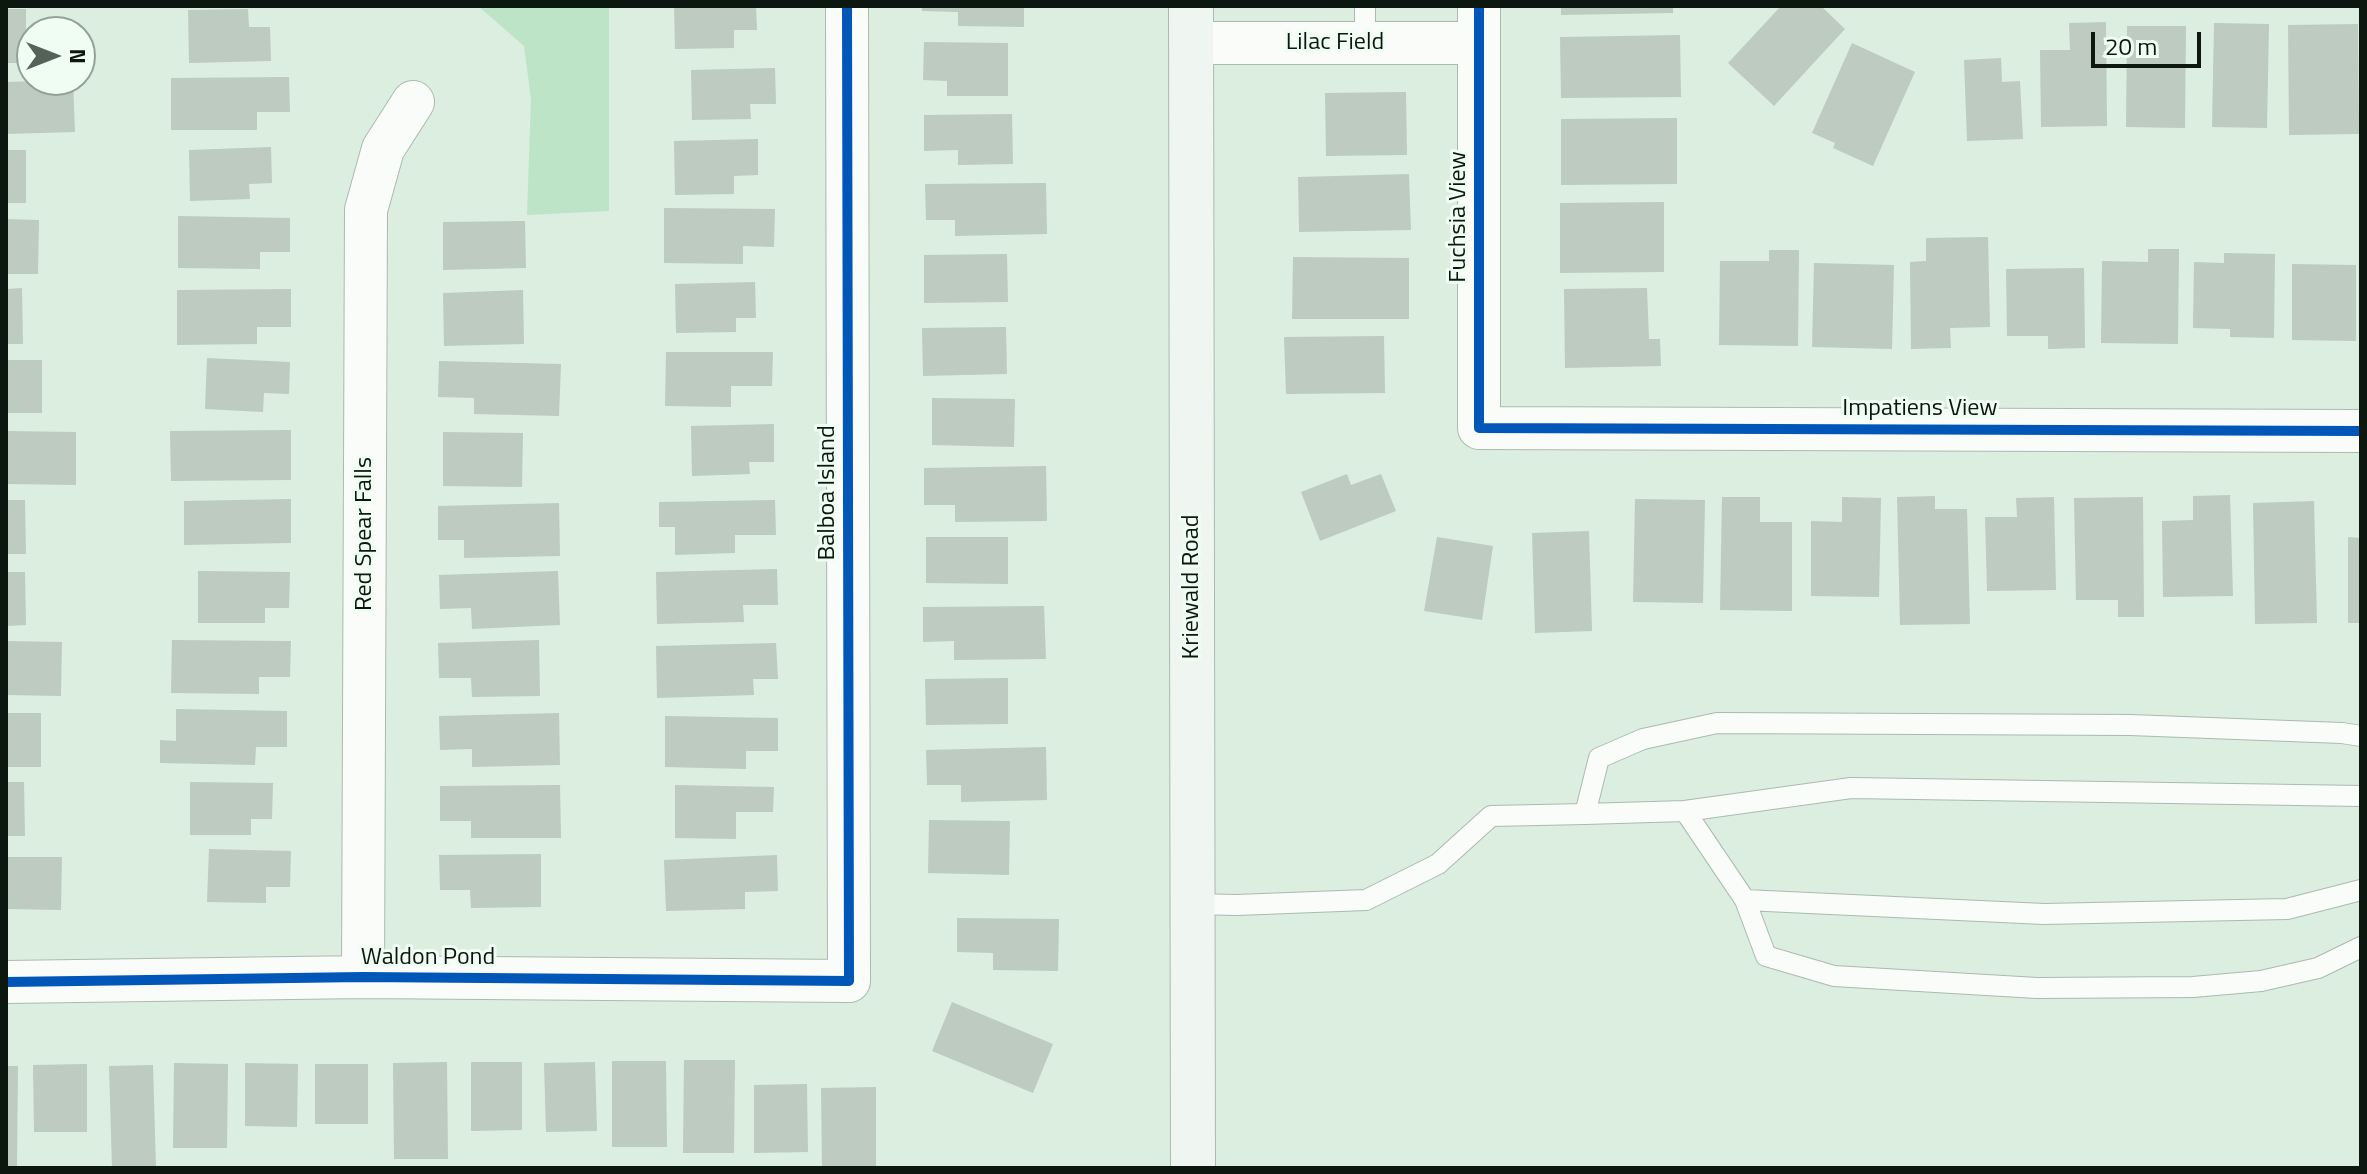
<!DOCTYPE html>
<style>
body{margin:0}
#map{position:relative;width:2367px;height:1174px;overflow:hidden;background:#dbeee0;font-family:"Titillium Web",sans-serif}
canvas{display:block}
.frame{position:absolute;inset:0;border:8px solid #0b170f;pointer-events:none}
.north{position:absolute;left:16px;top:16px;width:80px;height:80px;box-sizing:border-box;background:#effdf3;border:2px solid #94a198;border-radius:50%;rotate:90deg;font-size:22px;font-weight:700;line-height:32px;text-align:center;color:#0b170f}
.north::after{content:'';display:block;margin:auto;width:28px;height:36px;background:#546258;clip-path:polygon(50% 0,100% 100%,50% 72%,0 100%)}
.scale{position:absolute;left:2091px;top:32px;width:110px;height:36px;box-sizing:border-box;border:4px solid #0b170f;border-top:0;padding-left:10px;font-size:24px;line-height:28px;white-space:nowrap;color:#0b170f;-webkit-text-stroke:6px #effdf3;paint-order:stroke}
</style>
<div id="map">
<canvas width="2367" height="1174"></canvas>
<div class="frame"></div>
<div class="north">N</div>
<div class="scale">20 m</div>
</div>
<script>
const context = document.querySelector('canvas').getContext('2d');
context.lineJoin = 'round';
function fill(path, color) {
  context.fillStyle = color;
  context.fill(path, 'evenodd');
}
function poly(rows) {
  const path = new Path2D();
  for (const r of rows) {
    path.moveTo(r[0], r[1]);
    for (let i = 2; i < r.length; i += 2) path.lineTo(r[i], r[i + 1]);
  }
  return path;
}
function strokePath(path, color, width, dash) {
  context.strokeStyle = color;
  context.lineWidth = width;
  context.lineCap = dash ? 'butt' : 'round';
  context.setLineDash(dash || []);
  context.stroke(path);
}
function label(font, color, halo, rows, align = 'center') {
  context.font = font + ' "Titillium Web",sans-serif';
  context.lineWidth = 6;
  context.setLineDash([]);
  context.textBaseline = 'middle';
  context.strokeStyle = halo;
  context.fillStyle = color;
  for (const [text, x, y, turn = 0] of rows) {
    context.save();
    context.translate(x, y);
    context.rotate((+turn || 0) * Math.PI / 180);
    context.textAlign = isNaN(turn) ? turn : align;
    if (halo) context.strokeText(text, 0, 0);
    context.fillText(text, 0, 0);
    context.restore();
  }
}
const green = poly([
 [478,6,609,6,609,211,527,215,531,99,524,46]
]);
const building = poly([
 [674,6,756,6,757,30,734,30,734,48,675,49],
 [922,6,1024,6,1024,27,958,26,958,12,922,11],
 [1561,6,1673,6,1673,13,1561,15],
 [1781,6,1821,6,1845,29,1774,106,1728,63],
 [6,9,26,9,26,63,6,63],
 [248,9,249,27,270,27,271,61,189,63,188,10],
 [2106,22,2107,126,2041,127,2040,50,2070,50,2069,23],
 [2214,23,2269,24,2267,128,2212,127],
 [2358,24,2359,134,2289,135,2288,25],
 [2127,26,2186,26,2185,128,2126,127],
 [1680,35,1681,97,1561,98,1560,37],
 [924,42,1008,43,1008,96,947,96,947,81,923,80],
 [1852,43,1915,72,1873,166,1833,148,1835,143,1812,133],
 [2001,58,2002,82,2020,81,2023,139,1967,141,1964,60],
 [775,68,776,104,750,104,751,119,692,120,691,70],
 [289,77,290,112,257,112,257,130,171,130,171,78],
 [73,80,75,132,6,134,6,82],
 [1406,92,1407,155,1326,156,1325,93],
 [1012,114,1013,164,958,165,958,150,924,151,924,115],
 [1677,118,1677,184,1561,185,1561,119],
 [758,139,758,175,734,176,734,194,675,195,674,141],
 [271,147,272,183,249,184,250,199,190,201,189,150],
 [6,150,26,150,26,203,6,203],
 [1409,174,1411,230,1299,232,1298,177],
 [1046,183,1047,234,955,236,955,220,926,220,925,184],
 [1664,202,1664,272,1560,273,1560,203],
 [664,208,775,209,774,247,743,246,743,264,664,263],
 [178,216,290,218,290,252,260,252,260,269,178,268],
 [6,219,39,220,38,274,6,274],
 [525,221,526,268,443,270,443,222],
 [1988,237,1990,327,1950,328,1951,348,1911,349,1910,262,1926,261,1926,238],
 [2148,249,2179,249,2178,344,2101,343,2102,261,2148,262],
 [1769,250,1799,250,1798,346,1719,345,1720,261,1769,261],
 [2224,253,2275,254,2274,338,2230,337,2230,329,2193,328,2194,262,2224,263],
 [1007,254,1008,302,924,303,924,255],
 [1293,257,1409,258,1409,319,1292,319],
 [1814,263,1894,265,1892,349,1812,347],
 [2292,264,2356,265,2356,341,2292,340],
 [2084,268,2085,348,2048,349,2048,336,2007,336,2006,269],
 [755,282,756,318,736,318,736,332,676,333,675,284],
 [22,288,23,344,6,344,6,289],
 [1647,288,1649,339,1660,339,1661,366,1565,368,1564,289],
 [291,289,291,327,257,327,257,344,177,345,177,290],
 [523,290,524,344,444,346,443,293],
 [1006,327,1007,374,923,376,922,328],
 [1384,336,1385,393,1286,394,1284,337],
 [666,352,773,352,772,386,731,386,731,407,665,406],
 [207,358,290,362,289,394,264,393,263,412,205,409],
 [6,360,42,360,42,413,6,413],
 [439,361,561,364,559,416,474,414,474,398,438,397],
 [932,398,1015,399,1014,447,932,445],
 [774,424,774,462,749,462,750,474,692,476,691,426],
 [291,430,291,480,171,481,170,431],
 [6,431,76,432,76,485,6,484],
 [443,432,523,433,522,487,443,486],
 [1046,466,1047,521,955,522,955,505,924,505,924,468],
 [1347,474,1351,485,1381,474,1396,511,1320,541,1301,492],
 [2230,495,2233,596,2163,597,2162,521,2193,520,2193,496],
 [1935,496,1935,509,1967,509,1970,624,1900,625,1897,497],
 [1722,497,1760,497,1760,522,1792,522,1792,611,1720,610],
 [1842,497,1881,498,1879,597,1811,596,1811,521,1842,522],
 [2054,497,2056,590,1987,591,1985,517,2017,517,2016,498],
 [2143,497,2144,617,2118,617,2118,600,2076,600,2074,498],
 [291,499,291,543,184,545,184,501],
 [1635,499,1705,500,1703,603,1633,602],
 [6,500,25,500,26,554,6,554],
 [775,500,776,535,735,535,735,553,675,555,675,527,659,527,659,502],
 [2314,501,2317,623,2255,624,2253,503],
 [559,503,560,556,464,558,464,540,438,540,438,506],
 [1589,531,1592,631,1535,633,1532,533],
 [926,537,1008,537,1008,584,926,583],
 [1437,537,1493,546,1482,620,1424,611],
 [2348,537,2361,538,2361,623,2348,623],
 [777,569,778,605,743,605,744,622,657,624,656,572],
 [198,571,290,572,289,608,265,608,265,623,198,623],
 [558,571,560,625,472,629,471,608,440,609,439,575],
 [6,572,25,572,26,625,6,626],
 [1044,606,1046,659,954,660,954,641,923,642,923,607],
 [172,640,291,641,290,677,259,677,259,694,171,693],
 [539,640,540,696,472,697,471,678,439,678,438,643],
 [6,641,62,642,61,696,6,695],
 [776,643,778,679,753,679,754,695,657,698,656,646],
 [1008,678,1008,724,926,725,925,679],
 [176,709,287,711,287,747,256,747,255,765,160,763,160,740,176,741],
 [6,713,41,713,41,767,6,767],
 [559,713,560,765,472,767,472,749,440,750,439,716],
 [665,716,778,718,778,751,746,751,746,769,665,767],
 [1046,747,1047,800,961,802,961,785,927,785,926,750],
 [6,782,24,782,25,836,6,836],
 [190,782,273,783,272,819,251,819,251,835,190,835],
 [560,785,561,838,471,838,471,821,440,821,440,786],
 [675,785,774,787,773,812,736,812,736,839,675,838],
 [929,820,1010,821,1009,875,928,873],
 [209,849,291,851,290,887,266,887,266,903,207,902],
 [541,854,541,907,471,908,470,890,440,890,439,855],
 [777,855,778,891,745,892,745,909,666,911,664,860],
 [6,857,62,857,61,910,6,909],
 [957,918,1059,919,1058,971,993,970,993,953,957,952],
 [952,1002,1053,1044,1033,1093,932,1051],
 [684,1060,735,1060,734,1153,683,1153],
 [612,1061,666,1061,667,1147,612,1147],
 [447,1062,448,1159,394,1159,393,1063],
 [471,1062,522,1062,522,1130,471,1131],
 [595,1062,597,1131,546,1132,544,1063],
 [174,1063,228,1064,227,1148,173,1148],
 [245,1063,298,1064,297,1127,245,1126],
 [87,1064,87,1132,34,1132,33,1065],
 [315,1064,368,1064,368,1124,315,1124],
 [153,1065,156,1168,112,1168,109,1066],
 [6,1066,18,1066,17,1168,6,1168],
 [807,1084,808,1152,754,1153,754,1085],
 [876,1087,876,1168,822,1168,821,1088]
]);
const lane = poly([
 [1365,6,1365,43],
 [1685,811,1851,788,2361,796],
 [1585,814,1685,811,1745,900,1766,956,1834,976,2037,988,2193,987,2261,981,2318,968,2361,947],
 [1745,900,2044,914,2287,909,2361,890],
 [1192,904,1237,905,1366,900,1438,864,1491,816,1585,814,1599,758,1643,739,1717,723,2130,725,2342,733,2361,736]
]);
const street = poly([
 [1479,6,1479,428,2361,431],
 [1191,43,1479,43],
 [363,977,366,210,383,149,413,102],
 [6,982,363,977,849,981,847,6]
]);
const secondary = poly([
 [1191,6,1193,1168]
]);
const cycleway = poly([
 [1479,6,1479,428,2361,431],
 [6,982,363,977,849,981,847,6]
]);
const streetNames = [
 ["Lilac Field",1335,43],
 ["Fuchsia View",1459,217,-90],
 ["Impatiens View",1920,409],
 ["Balboa Island",828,493,-90],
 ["Red Spear Falls",365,534,-90],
 ["Kriewald Road",1192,587,-90],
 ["Waldon Pond",428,958]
];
fill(green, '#bde4c7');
fill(building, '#bdcbc1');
strokePath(lane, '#abbaaf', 22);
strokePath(street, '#abbaaf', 44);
strokePath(secondary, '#abbaaf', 46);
strokePath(lane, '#fafcfa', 20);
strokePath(street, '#fafcfa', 42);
strokePath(secondary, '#eff5f1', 44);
strokePath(cycleway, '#0057b8', 10);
label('24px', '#0b170f', '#effdf3', streetNames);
</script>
